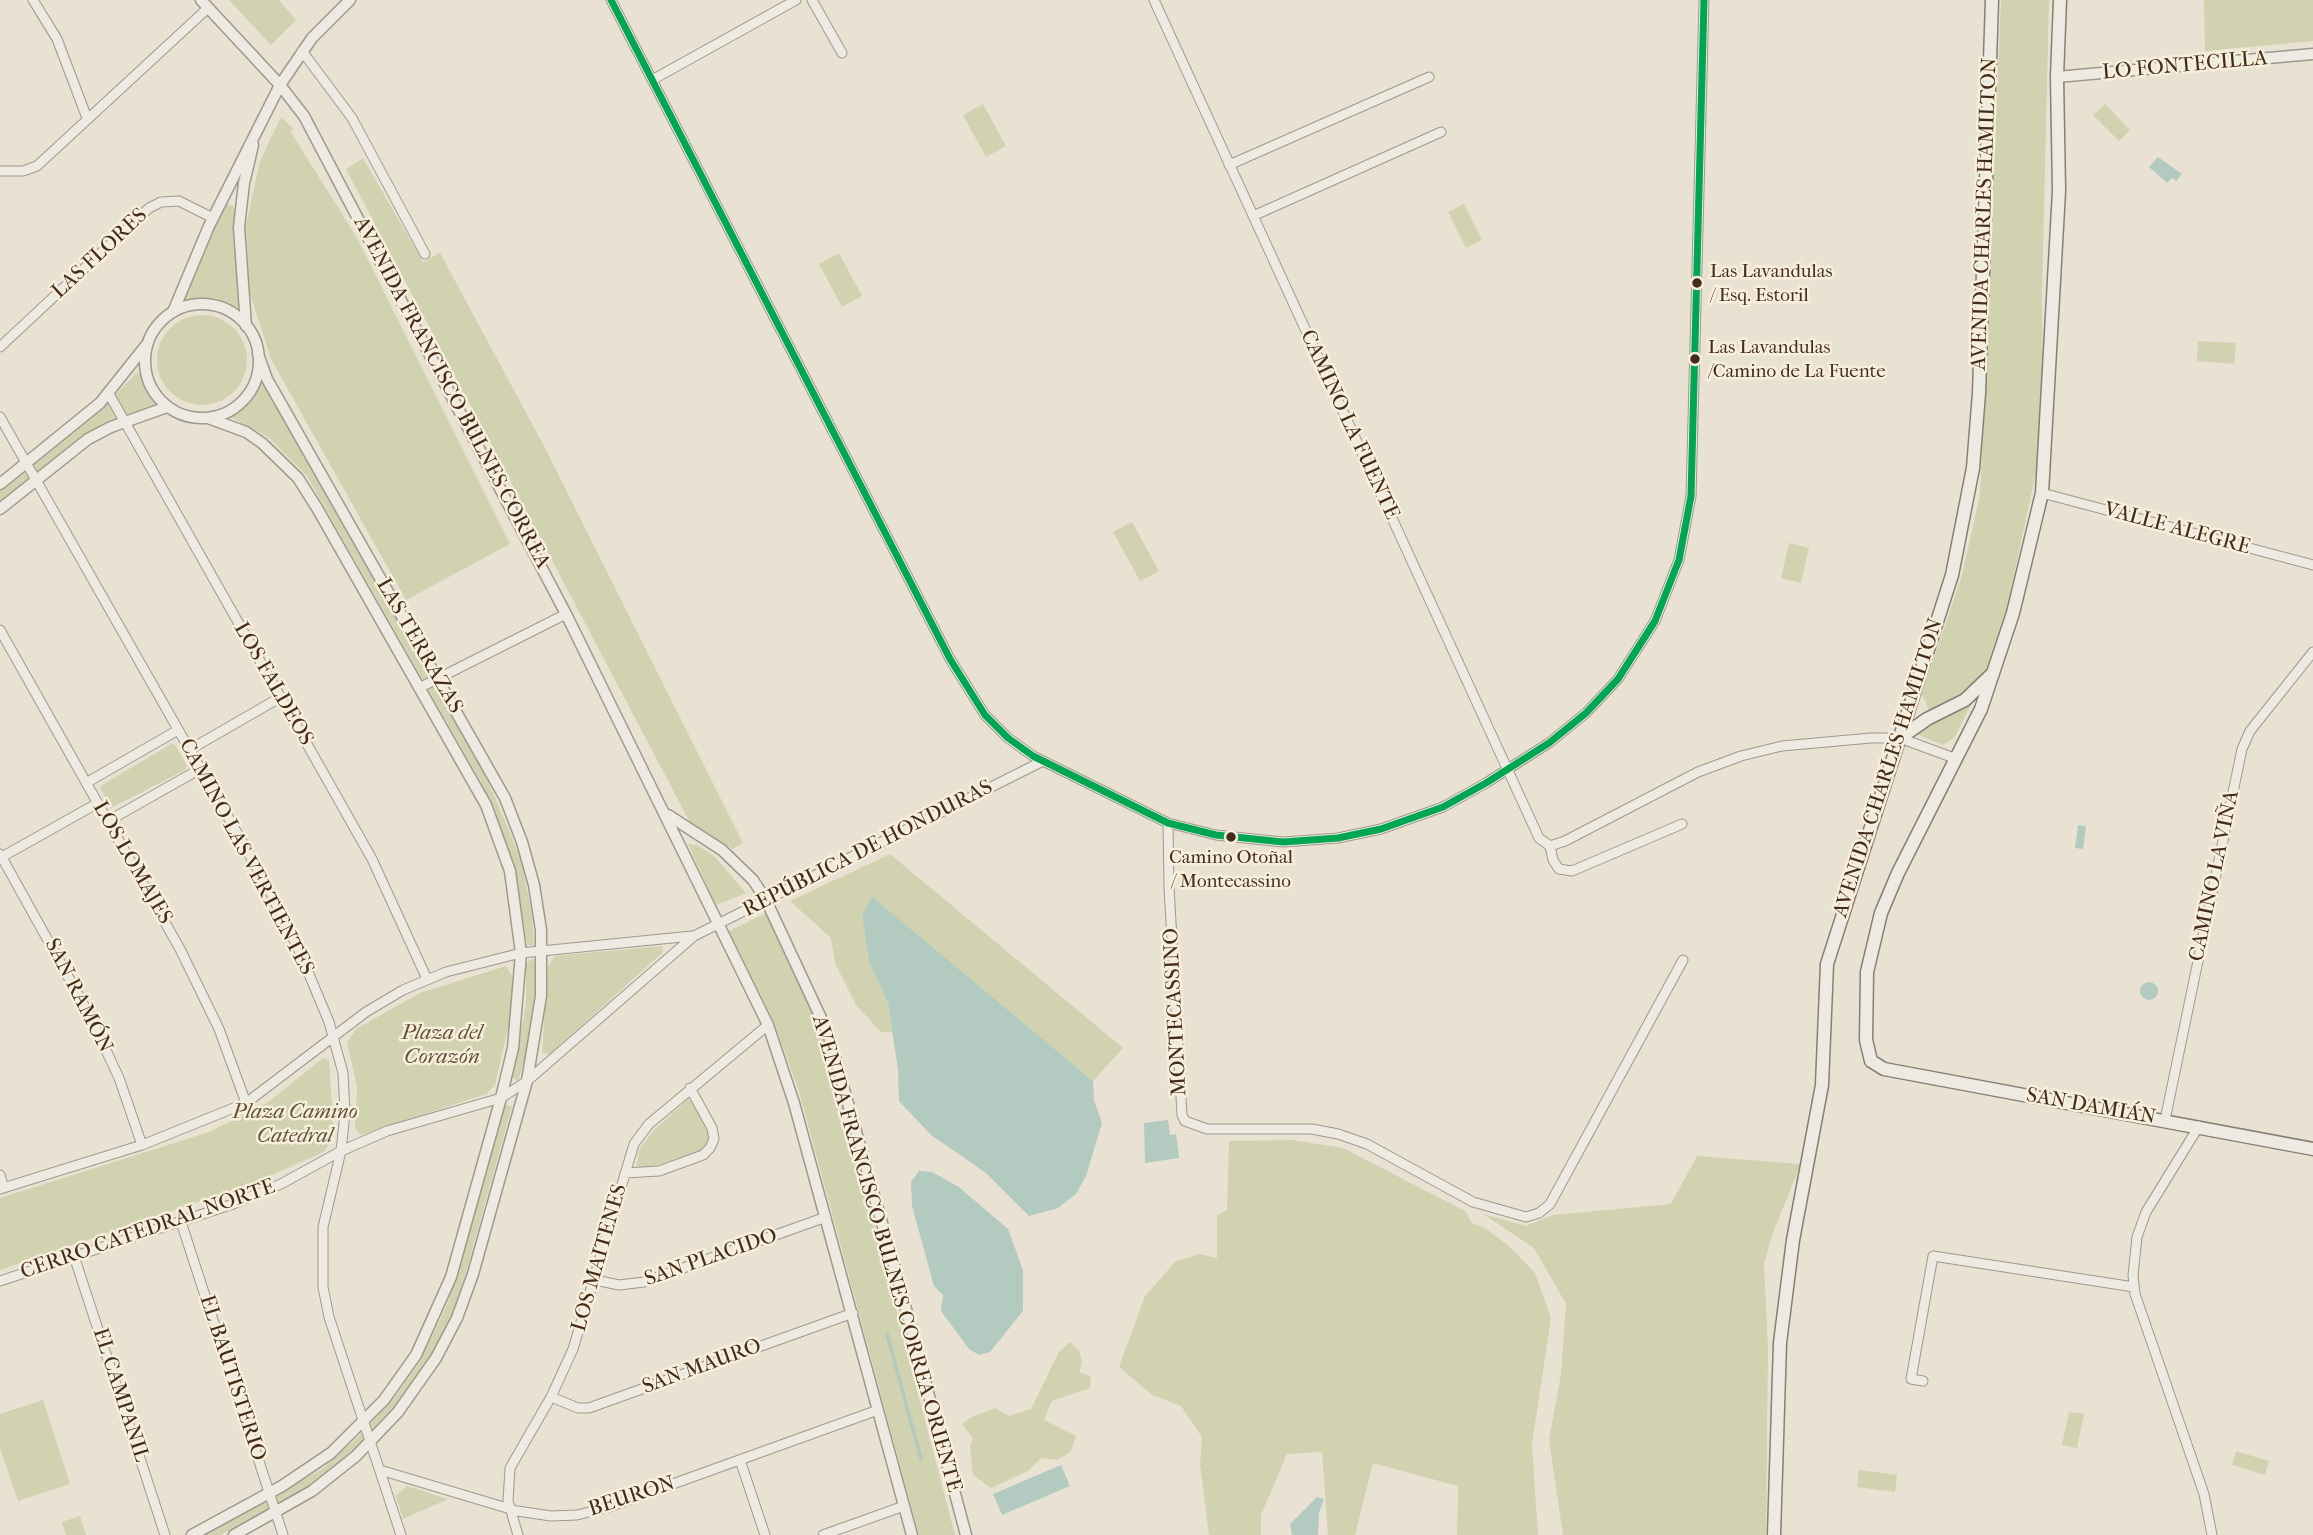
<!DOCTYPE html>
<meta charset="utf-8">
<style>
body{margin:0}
canvas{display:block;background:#e9e2d2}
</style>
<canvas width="2313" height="1535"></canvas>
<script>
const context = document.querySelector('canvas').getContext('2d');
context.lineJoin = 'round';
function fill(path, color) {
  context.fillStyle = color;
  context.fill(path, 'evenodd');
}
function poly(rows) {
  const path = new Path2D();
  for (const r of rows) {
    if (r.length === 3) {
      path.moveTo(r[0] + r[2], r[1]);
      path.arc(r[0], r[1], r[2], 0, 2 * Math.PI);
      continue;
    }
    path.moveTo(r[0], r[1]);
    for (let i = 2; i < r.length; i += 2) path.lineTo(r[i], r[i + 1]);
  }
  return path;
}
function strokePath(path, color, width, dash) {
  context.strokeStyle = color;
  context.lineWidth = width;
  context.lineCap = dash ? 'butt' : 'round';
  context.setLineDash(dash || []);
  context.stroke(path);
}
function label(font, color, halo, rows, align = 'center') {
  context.font = font + ' "IM FELL French Canon",serif';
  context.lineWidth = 5;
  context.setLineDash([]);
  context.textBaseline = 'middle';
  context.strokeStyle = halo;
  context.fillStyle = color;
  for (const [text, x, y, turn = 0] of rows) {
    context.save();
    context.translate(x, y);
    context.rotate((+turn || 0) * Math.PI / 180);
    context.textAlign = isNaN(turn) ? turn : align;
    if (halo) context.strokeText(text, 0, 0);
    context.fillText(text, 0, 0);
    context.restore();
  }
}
const green = poly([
 [229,0,279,0,296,20,271,45],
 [2001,0,2049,0,2042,292,2043,440,2006,611,1987,671,1955,737,1943,745,1916,734,1934,722,1922,694,1962,575,1980,495],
 [2204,0,2313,0,2313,41,2205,51],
 [983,104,1006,146,986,157,963,115],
 [2105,104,2130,130,2119,141,2093,115],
 [281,117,294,129,290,131,357,238,510,544,406,600,271,359,250,294,246,225,260,161],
 [363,158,423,262,440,253,544,446,743,843,733,849,693,828,346,169],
 [227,204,234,207,238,308,217,298,185,300,205,243],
 [1464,204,1482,240,1466,248,1448,212],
 [839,253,862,296,842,307,819,264],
 [202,360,45],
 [2198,341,2236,343,2234,364,2197,361],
 [136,373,141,375,148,393,159,403,158,408,130,413,86,434,0,503,0,491,102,409],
 [260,384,264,385,488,781,521,859,532,915,534,946,527,945,513,861,481,782,307,476,268,437,230,417,245,408],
 [1132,522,1159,571,1140,581,1113,532],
 [1789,543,1809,548,1801,583,1781,578],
 [171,744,175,745,187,766,185,770,111,808,100,788,102,785],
 [688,844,697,845,715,857,746,893,716,905],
 [890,854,1123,1048,1093,1081,872,898,862,915,869,962,888,1003,892,1032,881,1032,856,1005,835,963,831,938,790,901],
 [766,913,826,1041,955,1535,919,1535,800,1095,774,1022,729,931],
 [662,946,663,952,550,1054,542,1053,548,966,555,956],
 [532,959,536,962,535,997,528,1049,518,1081,512,1077,526,1005,526,963],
 [506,966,512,976,513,1006,495,1085,486,1094,361,1135,355,1129,357,1087,347,1042,356,1029,420,993],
 [323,1058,329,1060,334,1138,324,1152,256,1182,0,1270,0,1198,209,1132,267,1103],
 [688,1099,693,1101,709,1133,709,1142,702,1150,648,1168,636,1169,639,1150,654,1130],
 [505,1105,512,1106,457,1305,428,1363,401,1402,381,1425,321,1479,221,1535,203,1535,322,1469,359,1436,395,1397,421,1360,448,1303],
 [1292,1140,1343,1148,1465,1211,1472,1223,1485,1228,1509,1246,1535,1273,1551,1318,1532,1444,1538,1535,1457,1535,1458,1486,1373,1463,1355,1535,1328,1535,1322,1452,1287,1454,1261,1515,1261,1535,1209,1535,1200,1464,1202,1437,1181,1406,1152,1395,1119,1367,1145,1296,1175,1262,1199,1254,1217,1258,1217,1215,1227,1210,1229,1141],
 [1697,1156,1801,1164,1773,1232,1764,1264,1768,1347,1766,1535,1563,1535,1549,1440,1561,1374,1566,1304,1534,1248,1483,1214,1526,1226,1553,1215,1671,1204],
 [1070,1342,1079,1350,1082,1363,1079,1372,1091,1377,1090,1388,1052,1401,1044,1420,1076,1436,1071,1451,1058,1460,1041,1458,1028,1471,991,1488,973,1475,970,1447,973,1438,962,1424,970,1418,995,1408,1009,1416,1031,1409,1059,1352],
 [43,1400,70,1484,18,1501,0,1448,0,1414],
 [2069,1412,2084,1414,2077,1448,2062,1445],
 [2236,1451,2269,1461,2265,1475,2232,1465],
 [1859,1470,1897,1475,1895,1492,1857,1487],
 [407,1486,448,1499,403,1519,396,1496],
 [80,1516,86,1535,66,1535,62,1522]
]);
const water = poly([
 [2158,157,2182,174,2176,181,2172,178,2167,183,2149,167],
 [2078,825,2086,826,2083,849,2075,848],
 [872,897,1093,1081,1094,1100,1102,1123,1086,1176,1076,1194,1058,1208,1029,1216,986,1173,931,1135,899,1101,898,1070,888,1003,869,962,862,915],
 [2149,991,9],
 [1168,1120,1170,1135,1176,1134,1179,1158,1145,1163,1144,1123],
 [919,1171,932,1172,959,1187,1008,1229,1023,1270,1023,1311,990,1352,979,1355,969,1349,941,1311,943,1295,934,1286,912,1206,911,1182],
 [1061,1465,1070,1486,1002,1515,993,1494],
 [1317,1497,1324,1499,1319,1513,1318,1535,1292,1535,1290,1524]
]);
const stream = poly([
 [887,1334,921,1459]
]);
const minor = poly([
 [33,0,57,39,87,118],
 [611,0,950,659,985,715,1008,738,1033,756,1168,823,1216,835,1283,842,1338,838,1381,829,1443,807,1486,783,1549,743,1586,713,1618,679,1655,621,1679,560,1691,496,1704,0],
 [812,0,842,53],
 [1154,0,1539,838,1550,846,1565,841,1698,772,1741,756,1782,746,1871,738,1900,738,1954,758],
 [302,51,352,118,425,254],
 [652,80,796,0],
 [1229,165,1429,77],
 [0,171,23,171,37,166,208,8],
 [1253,216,1441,132],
 [0,347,149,208,161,202,179,201,213,218],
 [109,394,372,859,427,979],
 [0,417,265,882,298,948,329,1022,343,1073,345,1113,341,1151,323,1227,323,1287,329,1317,401,1535],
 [2042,493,2313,565],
 [0,630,180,949,219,1029,246,1103],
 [419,688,566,614],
 [189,750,281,697],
 [86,783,178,730],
 [108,821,200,769],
 [1168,823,1169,887,1182,1115,1185,1121,1207,1129,1312,1129,1338,1134,1367,1144,1473,1202,1526,1217,1539,1213,1550,1204,1683,960],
 [1550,846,1553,860,1559,869,1572,871,1682,824],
 [0,854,91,1018,119,1078,142,1145],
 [0,858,98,803],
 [2165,1120,2242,749,2250,731,2313,652],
 [2199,1126,2146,1212,2137,1237,2133,1275,2135,1294,2204,1494,2212,1535],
 [625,1173,659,1171,703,1155,710,1148,714,1139,712,1128,690,1088],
 [0,1175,4,1188],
 [0,1189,142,1145,246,1103,366,1012,403,990,446,972,521,953,692,936],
 [181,1222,283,1535],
 [74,1256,165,1535],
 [595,1280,619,1285,644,1282,826,1217],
 [0,1281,233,1204,281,1184,341,1151,387,1131,501,1098,527,1081,694,936,1043,761],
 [1923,1381,1911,1379,1933,1256,2134,1287],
 [551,1397,578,1408,589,1408,853,1313],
 [740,1460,765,1535],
 [380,1470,517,1511,551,1516,577,1515,609,1507,878,1410],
 [518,1535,508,1501,510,1468,551,1397,573,1349,634,1144,649,1124,768,1025],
 [823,1535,904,1506]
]);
const tertiary = poly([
 [201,0,280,85,304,116,566,614,768,1025,794,1103,912,1535],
 [2057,77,2313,54],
 [202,361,57],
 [173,312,209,226,280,85,312,38,350,0],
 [246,326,239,227,244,183,253,145],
 [0,484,100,403,147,344],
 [0,509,88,439,111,427,167,407],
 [668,815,722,850,753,880,766,900,828,1033,899,1283,966,1535],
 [192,1535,282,1486,331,1453,384,1400,416,1355,451,1277,501,1098,513,1048,521,953,510,871,486,805,317,508,298,478,262,443,246,432,208,418],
 [234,1535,312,1491,356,1456,398,1412,436,1358,457,1318,473,1274,527,1081,541,996,541,930,534,885,522,842,505,798,267,379,258,354]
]);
const secondary = poly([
 [2060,0,2057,77,2059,191,2042,493,2013,613,1981,709,1898,873,1881,913,1867,972,1866,1040,1871,1061,1884,1069,2313,1149],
 [1900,738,1927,719,1965,700,1991,675],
 [1774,1535,1780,1343,1793,1240,1822,1085,1827,964,1952,575,1973,468,1979,393,1992,0]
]);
const bus1 = poly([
 [611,0,950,659,985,715,1008,738,1033,756,1168,823,1216,835,1283,842,1338,838,1381,829,1443,807,1486,783,1549,743,1586,713,1618,679,1655,621,1679,560,1691,496,1704,0]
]);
const markers = [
 [1697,283,6,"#442c1b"],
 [1695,359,6,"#442c1b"],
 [1231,837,6,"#442c1b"]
];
const busNames = [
 ["Las Lavandulas",1710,272],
 ["/ Esq. Estoril",1710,296],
 ["Las Lavandulas",1708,348],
 ["/Camino de La Fuente",1708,372],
 ["Camino Otoñal",1231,858,"center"],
 ["/ Montecassino",1231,882,"center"]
];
const streetNames = [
 ["LO FONTECILLA",2185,66,-5],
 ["AVENIDA CHARLES HAMILTON",1985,214,-88],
 ["LAS FLORES",100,254,-43],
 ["AVENIDA FRANCISCO BULNES CORREA",451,393,62],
 ["CAMINO LA FUENTE",1349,425,65],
 ["VALLE ALEGRE",2177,529,15],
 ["LAS TERRAZAS",419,646,60],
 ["LOS FALDEOS",273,684,60],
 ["AVENIDA CHARLES HAMILTON",1889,768,-72],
 ["REPÚBLICA DE HONDURAS",868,849,-27],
 ["CAMINO LAS VERTIENTES",246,857,62],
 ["LOS LOMAJES",132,863,60],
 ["CAMINO LA VIÑA",2215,876,-78],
 ["SAN RAMÓN",78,996,63],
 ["MONTECASSINO",1176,1012,-93],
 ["SAN DAMIÁN",2091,1107,10],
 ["CERRO CATEDRAL NORTE",148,1230,-19],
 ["AVENIDA FRANCISCO BULNES CORREA ORIENTE",886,1254,74],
 ["LOS MAITENES",600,1258,-74],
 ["SAN PLACIDO",711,1258,-19],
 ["SAN MAURO",702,1367,-20],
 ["EL BAUTISTERIO",232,1378,72],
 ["EL CAMPANIL",120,1395,72],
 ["BEURON",632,1497,-18]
];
const parkNames = [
 ["Plaza del",442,1034],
 ["Corazón",442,1058],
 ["Plaza Camino",295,1113],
 ["Catedral",295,1137]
];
fill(green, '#d0d2b0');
fill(water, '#b2cac0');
strokePath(stream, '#b2cac0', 3.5);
strokePath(minor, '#9f988d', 11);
strokePath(tertiary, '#9f988d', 13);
strokePath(secondary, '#877f74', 15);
strokePath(minor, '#edeae2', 9);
strokePath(tertiary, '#edeae2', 10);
strokePath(secondary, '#edeae2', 12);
strokePath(bus1, '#00a651', 7);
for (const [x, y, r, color] of markers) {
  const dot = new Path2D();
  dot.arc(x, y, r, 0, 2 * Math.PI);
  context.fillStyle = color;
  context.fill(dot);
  strokePath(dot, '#f7efdc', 2.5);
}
label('19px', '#442c1b', '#f7efdc', busNames, 'left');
label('21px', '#442c1b', '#f7efdc', streetNames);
label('italic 21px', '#62523a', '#f7efdc', parkNames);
</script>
